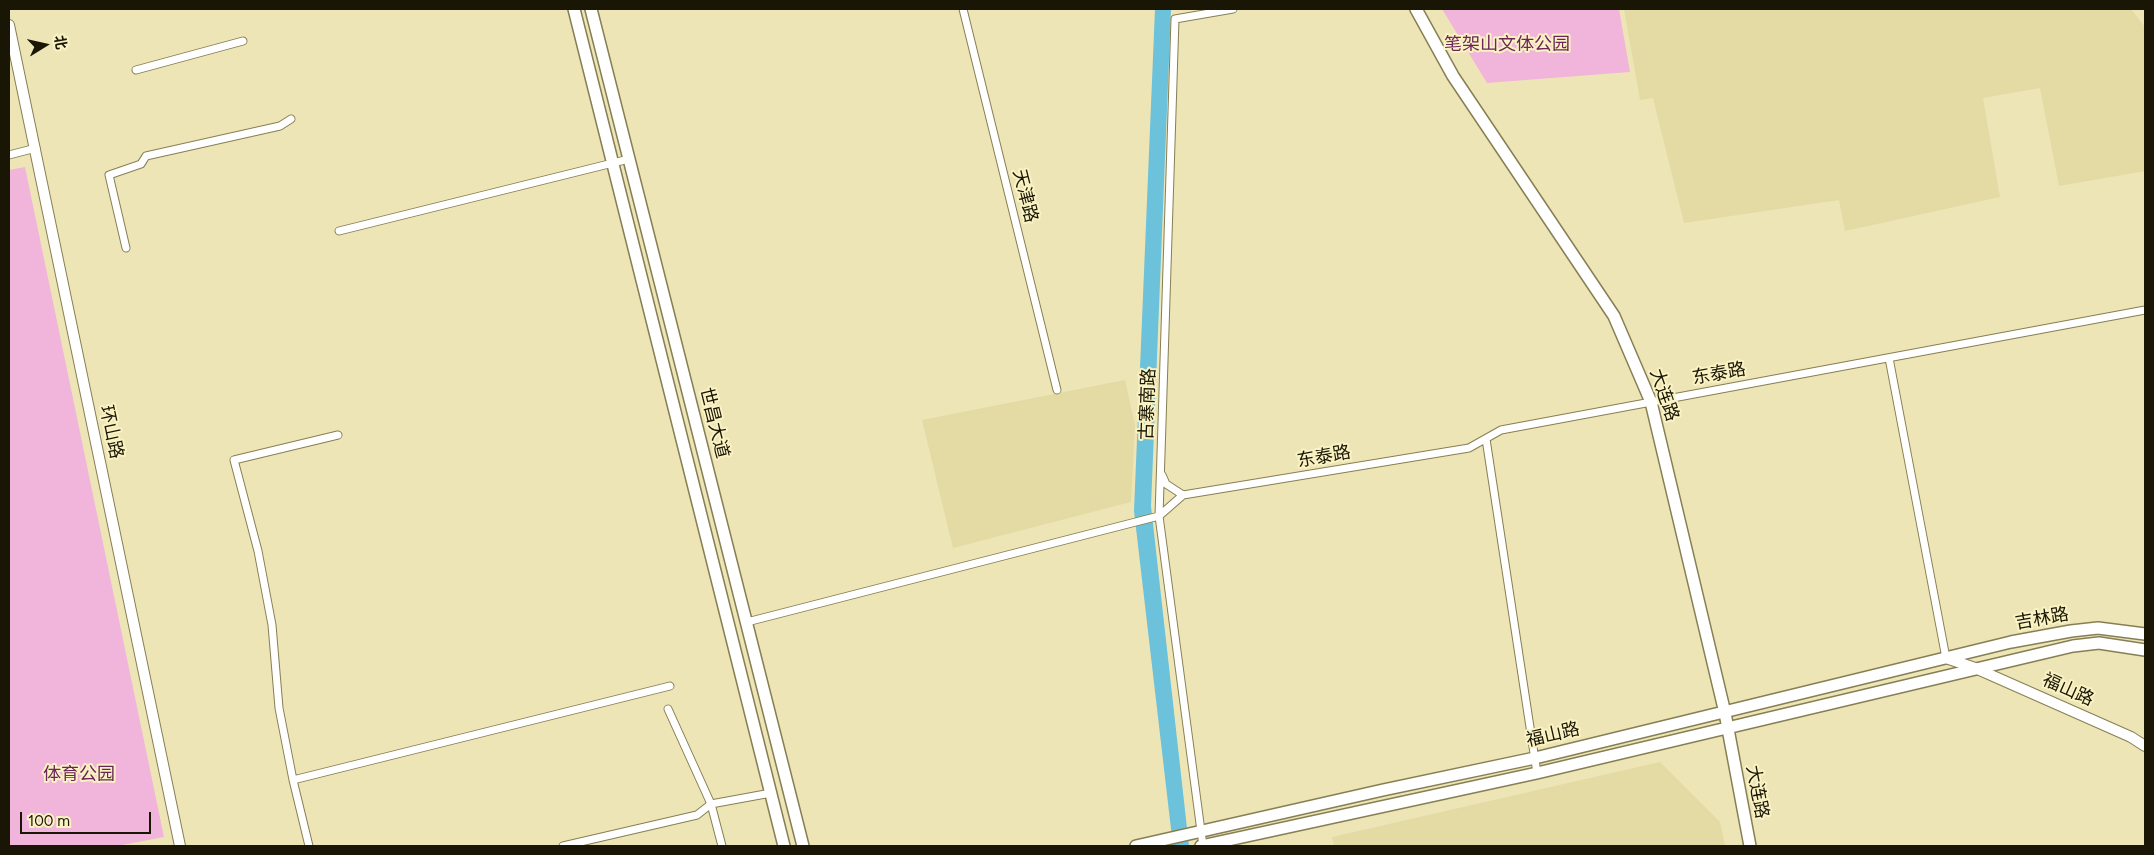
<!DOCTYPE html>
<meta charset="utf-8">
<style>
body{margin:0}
#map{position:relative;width:2154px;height:855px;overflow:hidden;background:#ede5b6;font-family:Figtree,"Noto Sans SC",sans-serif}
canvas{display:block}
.frame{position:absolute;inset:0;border:10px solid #191605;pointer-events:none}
.north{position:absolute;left:20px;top:20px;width:50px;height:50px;-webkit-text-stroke:4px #faf2c3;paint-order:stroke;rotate:80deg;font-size:14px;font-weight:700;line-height:20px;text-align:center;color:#191605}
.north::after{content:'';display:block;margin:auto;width:18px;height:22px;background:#191605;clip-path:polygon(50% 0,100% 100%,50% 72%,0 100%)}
.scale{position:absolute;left:20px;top:812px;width:131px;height:22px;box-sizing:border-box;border:2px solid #191605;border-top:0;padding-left:6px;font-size:15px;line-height:18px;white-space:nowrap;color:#191605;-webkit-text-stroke:4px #faf2c3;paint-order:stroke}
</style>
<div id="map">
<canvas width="2154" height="855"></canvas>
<div class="frame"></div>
<div class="north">北</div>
<div class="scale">100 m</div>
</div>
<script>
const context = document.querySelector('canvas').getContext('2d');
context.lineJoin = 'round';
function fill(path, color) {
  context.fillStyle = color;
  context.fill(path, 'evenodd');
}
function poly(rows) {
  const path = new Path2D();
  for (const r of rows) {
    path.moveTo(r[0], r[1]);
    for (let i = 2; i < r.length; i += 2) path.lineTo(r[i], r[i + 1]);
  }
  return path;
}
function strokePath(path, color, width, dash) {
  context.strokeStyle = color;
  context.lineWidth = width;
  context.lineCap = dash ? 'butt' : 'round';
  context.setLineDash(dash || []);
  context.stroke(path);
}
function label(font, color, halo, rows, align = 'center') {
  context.font = font + ' Figtree,"Noto Sans SC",sans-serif';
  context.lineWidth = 4;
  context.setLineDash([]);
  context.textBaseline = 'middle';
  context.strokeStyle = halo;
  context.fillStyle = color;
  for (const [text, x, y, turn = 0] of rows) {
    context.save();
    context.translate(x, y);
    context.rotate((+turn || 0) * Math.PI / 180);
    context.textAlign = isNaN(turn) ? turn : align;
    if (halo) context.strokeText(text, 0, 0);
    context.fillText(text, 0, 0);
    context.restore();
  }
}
const built = poly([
 [1624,9,2131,9,2145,27,2145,171,2059,186,2040,88,1983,98,2000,197,1845,231,1839,200,1684,223,1653,98,1640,100],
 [1125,380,1135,425,1131,502,953,548,922,420],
 [1660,762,1720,822,1725,846,1334,846,1332,837]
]);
const green = poly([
 [1442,9,1619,9,1630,72,1487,83],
 [25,167,164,837,117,846,9,846,9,170]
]);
const water = poly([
 [1155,9,1171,9,1151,506,1189,846,1173,846,1134,511]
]);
const street = poly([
 [963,9,1057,390],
 [136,70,243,41],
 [9,155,36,148],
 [339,231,629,159],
 [126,248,109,175,141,164,146,156,280,126,291,119],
 [1889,358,1946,658],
 [1486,439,1537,773],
 [1162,475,1166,484,1183,495],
 [1183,495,1469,448,1501,430,2145,310],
 [747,622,1159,516,1183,495],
 [668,709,711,804,722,846],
 [293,780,670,686],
 [309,846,293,780,279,708,272,625,258,551,234,460,338,435],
 [563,846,697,815,711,804,771,793],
 [1203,846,1159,516,1175,19,1233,9]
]);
const secondary = poly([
 [9,25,180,846],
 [1946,658,1975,668,2131,737,2145,746]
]);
const primary = poly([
 [574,9,784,846],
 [591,9,803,846],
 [1416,9,1453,76,1614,316,1651,402,1725,713,1750,846],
 [1136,846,1383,790,1535,758,2011,642,2071,631,2098,628,2145,634],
 [1201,846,1537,773,2073,646,2099,643,2145,650]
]);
const parkNames = [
 ["笔架山文体公园",1507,45],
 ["体育公园",79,775]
];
const streetNames = [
 ["天津路",1025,196,76],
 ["东泰路",1719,374,-10],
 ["大连路",1664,395,71],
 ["古寨南路",1148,404,-88],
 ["世昌大道",714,423,76],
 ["环山路",111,432,78],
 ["东泰路",1324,457,-10],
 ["吉林路",2042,619,-10],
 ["福山路",2068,690,24],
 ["福山路",1553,735,-13],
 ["大连路",1757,792,79]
];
fill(built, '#e3daa4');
fill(green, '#f1b5dc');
fill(water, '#6cc1db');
strokePath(street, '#877f54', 9);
strokePath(secondary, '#877f54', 12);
strokePath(primary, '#877f54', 14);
strokePath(street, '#fff', 7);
strokePath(secondary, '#fff', 10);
strokePath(primary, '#fff', 11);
label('18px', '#6c2559', '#faf2c3', parkNames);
label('18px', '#191605', '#faf2c3', streetNames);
</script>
